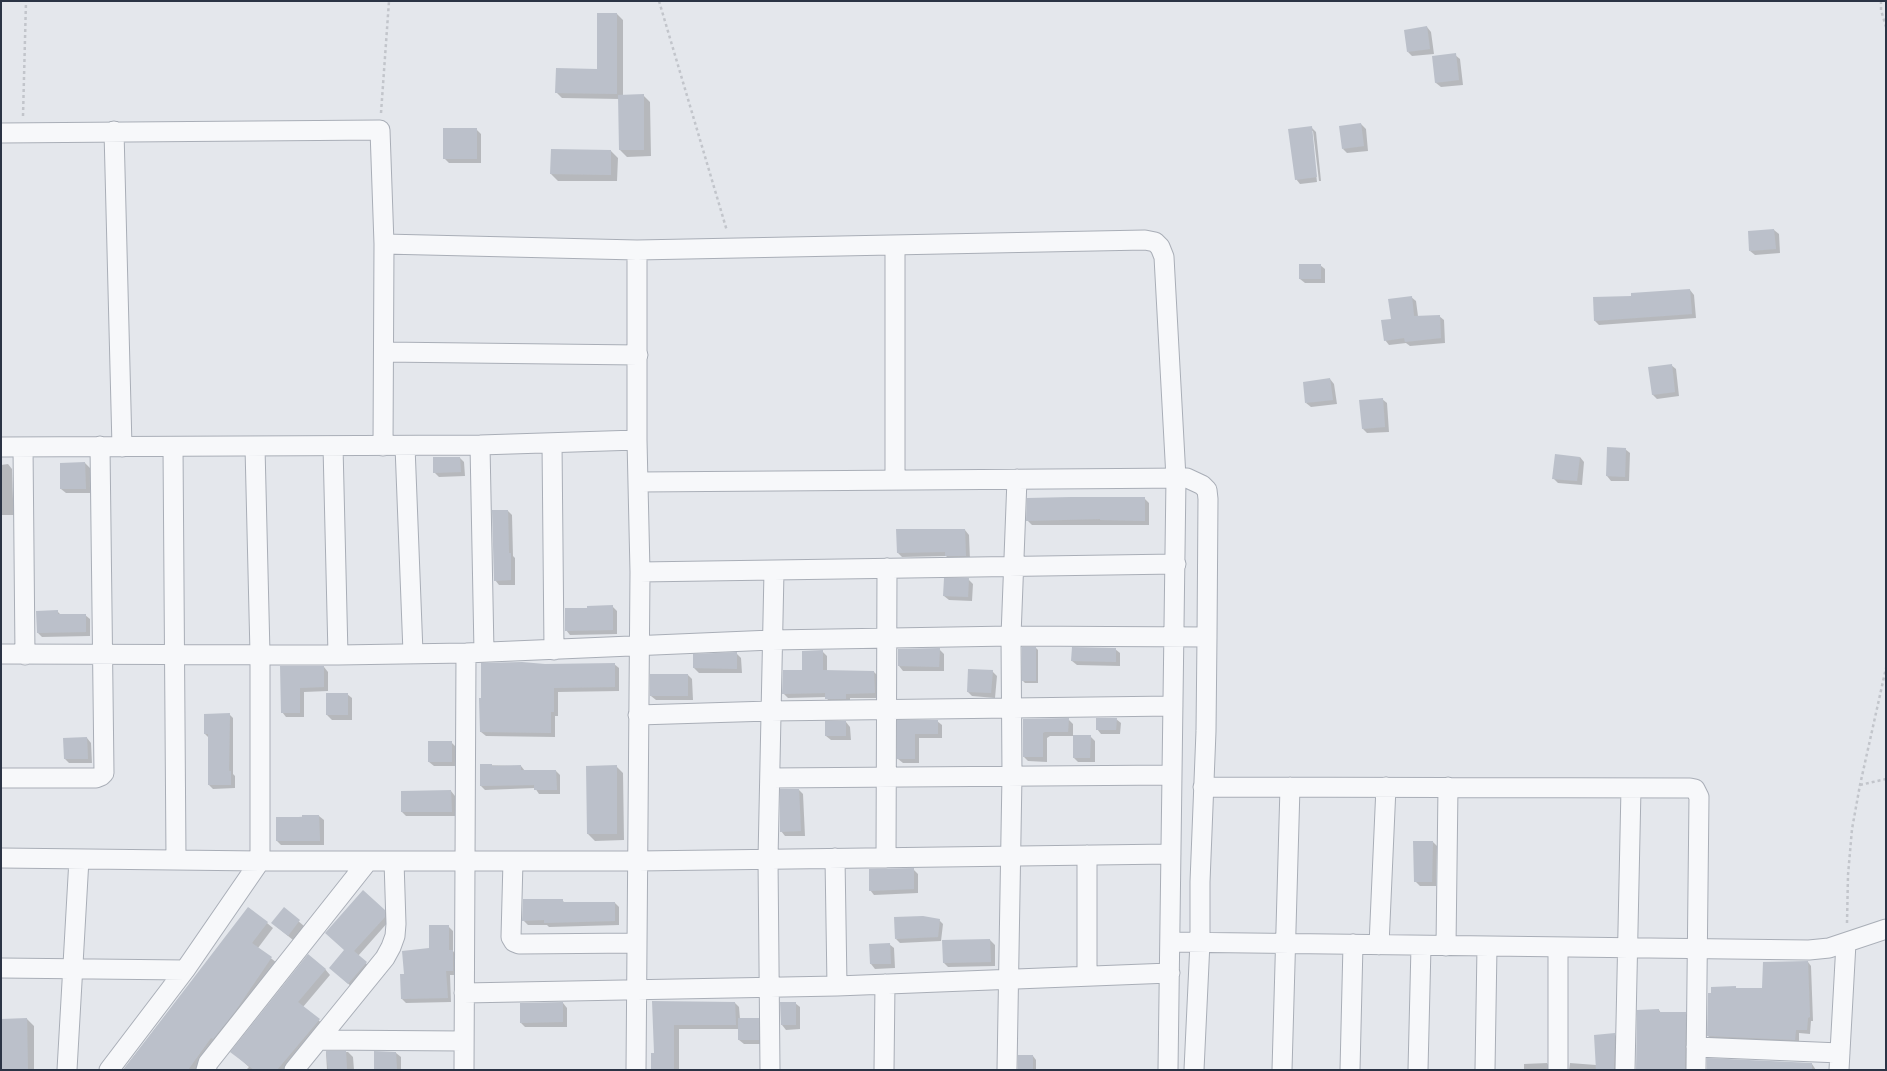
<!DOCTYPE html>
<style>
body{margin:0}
#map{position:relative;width:1887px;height:1071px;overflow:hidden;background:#e4e7ec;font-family:"Alegreya Sans",sans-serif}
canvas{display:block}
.frame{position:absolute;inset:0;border:2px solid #2b3445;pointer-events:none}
</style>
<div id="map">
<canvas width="1887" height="1071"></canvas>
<div class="frame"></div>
</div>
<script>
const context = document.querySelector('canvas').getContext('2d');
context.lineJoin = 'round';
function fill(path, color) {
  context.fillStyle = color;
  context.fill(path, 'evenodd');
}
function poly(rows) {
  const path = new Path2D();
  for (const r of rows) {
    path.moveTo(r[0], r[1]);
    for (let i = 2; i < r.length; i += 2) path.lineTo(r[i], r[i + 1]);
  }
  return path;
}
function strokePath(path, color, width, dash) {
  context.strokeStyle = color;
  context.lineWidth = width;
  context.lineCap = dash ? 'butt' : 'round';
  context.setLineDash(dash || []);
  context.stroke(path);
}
const shadow = poly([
 [617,14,623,20,623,96,643,95,650,102,651,156,627,157,620,150,619,99,562,98,556,92,598,70],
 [1427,27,1431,32,1434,54,1412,56,1408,52],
 [1455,55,1460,59,1463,85,1441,87,1436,83,1433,57],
 [1361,124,1366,129,1368,151,1347,153,1343,149],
 [1311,127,1316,132,1321,181,1319,181,1313,131,1311,131,1317,182,1300,184,1296,179],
 [476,129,481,134,481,163,449,163,444,158],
 [611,151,618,158,617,181,558,181,551,174],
 [1774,230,1779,234,1780,253,1755,255,1750,251],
 [1320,265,1325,269,1325,283,1305,283,1300,279],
 [1690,290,1694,295,1696,318,1599,325,1594,320,1632,297],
 [1411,297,1416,301,1418,316,1439,316,1444,320,1445,343,1410,346,1406,343,1389,345,1385,340,1392,320],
 [1671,365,1676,369,1679,396,1657,399,1652,394],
 [1330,379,1334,384,1337,404,1311,407,1306,403],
 [1382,399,1387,403,1389,432,1367,433,1363,429],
 [1625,449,1630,453,1629,481,1611,481,1607,476],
 [1580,457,1584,462,1582,485,1558,483,1553,478],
 [460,458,464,462,465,476,439,477,434,472],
 [85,463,90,468,90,493,66,493,61,489],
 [8,464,12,469,13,499,15,501,16,515,1,515,1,465],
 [1144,498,1149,503,1149,525,1032,525,1027,520],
 [508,511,512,515,513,556,515,558,515,585,499,585,495,580],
 [965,530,969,535,970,560,951,561,946,556,902,557,898,553],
 [968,579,973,584,972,601,949,600,944,596],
 [612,606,617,611,617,634,570,635,566,630,588,609],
 [57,611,61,615,85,615,90,619,90,636,42,637,38,633],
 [1036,648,1038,650,1038,683,1025,683,1023,681],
 [939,649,944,654,944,671,903,671,899,666],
 [1115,649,1120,653,1120,666,1077,665,1072,661],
 [822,651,827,656,827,671,874,672,878,676,879,698,850,698,850,703,830,703,826,697,788,698,783,693],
 [737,654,741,658,742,673,699,673,694,668],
 [614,664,619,668,619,691,558,692,558,716,555,716,555,737,486,736,481,732,480,699],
 [281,667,324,667,328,672,328,691,304,692,304,717,286,717,282,712],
 [992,671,997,676,995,698,972,696,968,692],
 [688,675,692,679,693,700,656,700,651,696],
 [327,694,347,694,352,698,352,720,332,720,327,715],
 [229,714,233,718,233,774,235,776,235,788,213,789,209,785,209,738,205,734],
 [1068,719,1073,724,1073,736,1090,736,1095,741,1095,762,1078,762,1074,758,1074,736,1050,736,1047,738,1047,762,1028,761,1024,757,1024,720],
 [1116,719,1121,723,1120,734,1101,734,1097,729],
 [898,721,937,721,942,725,942,738,919,738,919,763,903,763,898,759],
 [846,722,850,727,851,740,831,740,826,736],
 [87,738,91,743,92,763,69,763,65,759],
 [451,742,456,747,456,766,434,766,429,762],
 [481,765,521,766,525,771,556,771,560,775,560,794,539,794,535,788,485,790,481,786],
 [616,766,623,773,624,840,595,841,588,834],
 [799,790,803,794,805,836,785,836,781,831],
 [451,791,455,796,456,816,406,816,402,812],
 [319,816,324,820,324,845,281,845,277,841,277,818],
 [1433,842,1437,846,1436,886,1420,886,1415,881],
 [913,869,918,874,918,893,874,895,870,890],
 [562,900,565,903,615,903,619,907,619,925,549,927,547,925,528,925,523,920],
 [249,908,273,928,258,948,277,963,196,1070,123,1070],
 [284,909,304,926,293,940,277,927],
 [384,910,389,915,389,921,358,956,370,967,353,988,335,972],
 [939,920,943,924,941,941,900,943,896,939],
 [448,926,453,931,453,951,456,955,457,975,450,975,451,1002,406,1003,402,999,401,975,405,975,430,949],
 [990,940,995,945,995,966,948,967,944,963],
 [889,944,894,948,895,968,875,969,871,964,870,945],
 [1808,962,1811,966,1813,1021,1811,1021,1810,1034,1799,1033,1799,1043,1712,1040,1708,1036,1735,987,1737,989,1763,989],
 [325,969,330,975,303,1007,324,1025,288,1070,246,1070,249,1067,232,1052],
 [653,1002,735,1003,739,1007,740,1019,758,1019,763,1024,763,1044,744,1044,739,1040,739,1029,679,1029,679,1070,652,1070,655,1054],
 [563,1003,567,1008,567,1027,525,1027,521,1023],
 [781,1003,795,1003,800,1007,800,1029,786,1030,782,1025],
 [1659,1010,1661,1013,1685,1013,1689,1017,1689,1070,1637,1070],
 [27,1019,34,1026,34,1070,1,1070,1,1020],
 [1614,1034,1618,1038,1619,1070,1569,1070,1570,1063,1596,1065],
 [326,1052,348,1052,353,1057,354,1070,327,1070],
 [396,1053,401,1057,401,1070,375,1070],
 [1033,1056,1036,1060,1036,1070,1019,1070],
 [1547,1063,1551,1070,1524,1070,1524,1064],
 [1812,1064,1816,1070,1708,1070]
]);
const building = poly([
 [597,13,617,13,617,94,555,93,556,68,597,69],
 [1427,26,1430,49,1407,52,1404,30],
 [1456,53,1459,80,1435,83,1432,56],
 [644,94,644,150,619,150,618,95],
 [1361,123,1364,146,1342,149,1339,126],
 [1312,126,1317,177,1295,180,1288,129],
 [443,128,477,128,477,159,443,159],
 [551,149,611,150,611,175,550,174],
 [1774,229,1776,249,1749,251,1748,231],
 [1299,264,1321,264,1321,279,1299,279],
 [1690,289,1692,314,1594,321,1593,297,1631,296,1631,293],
 [1412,296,1414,316,1440,315,1441,338,1405,342,1404,338,1384,341,1381,320,1391,319,1388,299],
 [1672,364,1675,392,1652,395,1648,367],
 [1330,378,1333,400,1305,403,1303,382],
 [1383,398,1385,427,1362,429,1359,400],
 [1607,447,1626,448,1625,477,1606,476],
 [1555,454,1580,457,1577,481,1552,479],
 [433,457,460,457,461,472,433,473],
 [85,462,86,489,60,489,60,463],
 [1071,497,1145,497,1145,521,1100,520,1100,519,1026,521,1027,498],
 [492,510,508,510,509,553,511,553,511,580,494,581],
 [896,529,965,529,966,556,945,556,945,552,897,553],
 [944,578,969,578,968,597,943,596],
 [613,605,613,630,565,631,565,608,587,608,587,606],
 [58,610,58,614,86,614,86,632,37,633,36,611],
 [1022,647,1036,647,1036,681,1022,681],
 [1072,647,1116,648,1116,662,1071,661],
 [940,648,939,667,898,666,898,649],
 [823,650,823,670,874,671,875,693,846,694,846,699,825,699,825,693,782,694,783,670,802,670,802,651],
 [737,652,737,669,693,668,693,654],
 [522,662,545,664,615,663,615,687,554,688,554,712,551,712,551,733,480,732,479,698,481,698,481,663],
 [280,666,324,666,324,687,300,688,300,713,281,713],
 [968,669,993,670,991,693,967,692],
 [650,674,688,674,688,696,650,696],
 [326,693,348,693,348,715,326,715],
 [230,713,229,771,231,771,231,785,208,785,208,734,204,734,204,714],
 [1069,718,1068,732,1045,732,1043,733,1043,757,1023,757,1023,719],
 [1096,718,1117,718,1116,730,1096,730],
 [897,720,938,720,938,734,915,734,915,759,897,759],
 [825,721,846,721,846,736,825,736],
 [1073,735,1091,735,1090,758,1073,758],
 [87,737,88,759,64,759,63,738],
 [428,741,452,741,452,762,428,762],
 [480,764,492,764,492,766,521,765,521,770,556,770,557,790,534,790,534,785,480,786],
 [617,765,617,834,587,834,586,766],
 [780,789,799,789,801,831,780,832],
 [451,790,452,812,401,812,401,791],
 [302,815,319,815,320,841,276,841,276,817,302,817],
 [1413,841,1433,841,1432,882,1414,882],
 [914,868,914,889,869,891,869,869],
 [363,890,385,910,385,917,354,951,367,962,348,984,329,968,344,950,325,933],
 [523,899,563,899,563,902,615,902,615,921,544,923,544,920,522,921],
 [248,907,268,922,252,943,272,957,234,1013,213,1039,211,1038,188,1070,123,1070],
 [284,907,300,920,288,936,271,923],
 [923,916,940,919,938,937,895,939,894,917],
 [429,925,449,925,449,950,453,950,453,971,446,971,448,998,401,999,400,974,404,974,402,951,429,948],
 [990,939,991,962,943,963,942,940],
 [890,943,891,964,870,964,869,944],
 [308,954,326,969,298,1002,320,1019,277,1070,254,1070,230,1052],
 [1808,961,1810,1017,1808,1018,1807,1030,1796,1030,1795,1040,1707,1036,1708,993,1711,993,1711,987,1736,986,1736,988,1762,988,1763,962],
 [652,1001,735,1002,736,1025,674,1025,674,1070,651,1070,651,1053,654,1053],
 [563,1002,563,1022,520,1023,520,1003],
 [780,1002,796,1002,796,1025,781,1025],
 [1659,1009,1659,1012,1686,1012,1685,1070,1636,1070,1637,1010],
 [27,1018,28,1070,1,1070,1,1019],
 [738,1018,759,1018,759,1040,738,1040],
 [1615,1033,1614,1070,1596,1070,1594,1035],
 [326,1051,346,1051,347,1069,328,1070],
 [374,1051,396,1052,397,1070,374,1070],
 [1018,1055,1033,1055,1033,1070,1018,1070],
 [1707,1058,1812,1063,1812,1070,1707,1070]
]);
const path = poly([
 [659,1,727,231],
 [1881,1,1881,10,1886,27],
 [381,113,389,1],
 [23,116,26,1],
 [1860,785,1886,779],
 [1847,923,1848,875,1852,829,1860,785,1886,668]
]);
const minor = poly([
 [114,131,122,447],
 [1,133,380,130,384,244,383,446],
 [384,244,637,250,1145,240,1155,242,1160,247,1164,257,1176,478,1168,1070],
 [895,245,895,480],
 [384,352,638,355],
 [552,443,554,650],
 [480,445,484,652],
 [333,446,338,655],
 [405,446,413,653],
 [1,447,480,445,637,440],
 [23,447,25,655],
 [173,447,176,859],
 [639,482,1187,478,1202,485,1207,490,1208,499,1207,637,1206,731,1200,882,1200,942,1194,1070],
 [640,572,1176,564],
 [1,654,338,655,466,653,772,640,1011,636,1207,637],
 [638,715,770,711,1173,706],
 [1,778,96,778,101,776,104,773,100,446],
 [771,778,1172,775],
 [1203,787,1690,788,1695,789,1699,797,1696,1070],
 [1,858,260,861,638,861,1171,854],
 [835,858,837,986],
 [886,858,887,568],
 [513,861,511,937,514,942,519,944,637,943],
 [1170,942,1809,950,1829,948,1886,929],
 [1379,945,1386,787],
 [1446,946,1448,787],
 [1558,948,1558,1070],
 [1,968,185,970],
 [1087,976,1087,855],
 [464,993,837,986,1170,973],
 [319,1040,464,1041],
 [1696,1047,1840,1053],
 [67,1070,79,859],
 [109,1070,185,970,260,861,260,654,255,447],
 [206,1070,208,1063,368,861],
 [294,1070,385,958,391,947,395,936,396,924,394,861],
 [464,1070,466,653],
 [636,1070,640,572,637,440,637,250],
 [770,1070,768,859,774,571],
 [884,1070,885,984],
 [1007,1070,1012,775,1011,636,1017,479],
 [1282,1070,1290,787],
 [1350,1070,1353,944],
 [1418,1070,1421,946],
 [1485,1070,1487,947],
 [1625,1070,1631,788],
 [1839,1070,1846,943]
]);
fill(shadow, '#0003');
fill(building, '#bbc0ca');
strokePath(minor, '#a9aeb7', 21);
strokePath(path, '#c2c5cb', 2.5, [3, 3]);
strokePath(minor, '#f7f8fa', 19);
</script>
